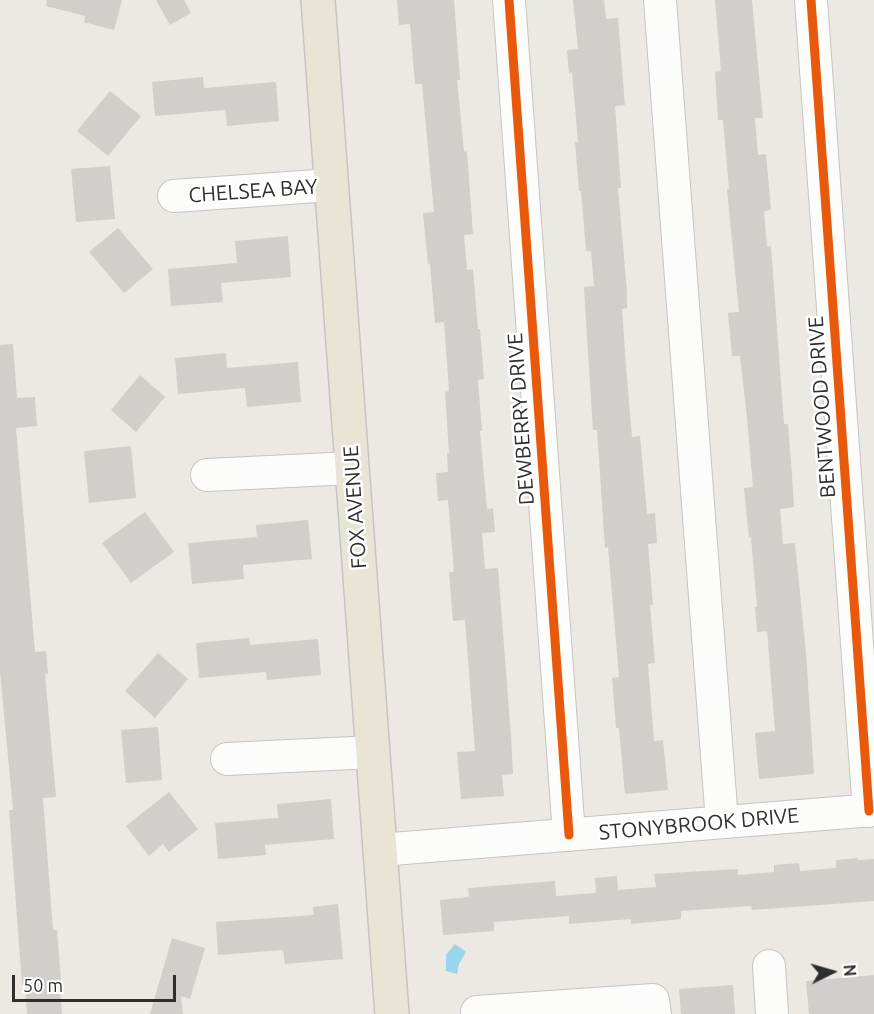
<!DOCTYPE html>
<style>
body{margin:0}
#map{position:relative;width:874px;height:1014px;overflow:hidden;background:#ece8e4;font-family:Ubuntu,sans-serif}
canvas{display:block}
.north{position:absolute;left:802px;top:942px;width:60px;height:60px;-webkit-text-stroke:4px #fff;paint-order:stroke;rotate:85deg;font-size:16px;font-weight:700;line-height:24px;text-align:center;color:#2e2e2e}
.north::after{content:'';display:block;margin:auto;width:21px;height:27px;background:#2e2e2e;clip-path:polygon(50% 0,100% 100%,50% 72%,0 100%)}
.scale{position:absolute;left:12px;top:975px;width:164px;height:27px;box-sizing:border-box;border:3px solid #2e2e2e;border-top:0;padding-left:8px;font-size:18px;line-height:21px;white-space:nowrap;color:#2e2e2e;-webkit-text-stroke:4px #fff;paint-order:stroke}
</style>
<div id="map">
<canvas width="874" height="1014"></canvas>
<div class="north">N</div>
<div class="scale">50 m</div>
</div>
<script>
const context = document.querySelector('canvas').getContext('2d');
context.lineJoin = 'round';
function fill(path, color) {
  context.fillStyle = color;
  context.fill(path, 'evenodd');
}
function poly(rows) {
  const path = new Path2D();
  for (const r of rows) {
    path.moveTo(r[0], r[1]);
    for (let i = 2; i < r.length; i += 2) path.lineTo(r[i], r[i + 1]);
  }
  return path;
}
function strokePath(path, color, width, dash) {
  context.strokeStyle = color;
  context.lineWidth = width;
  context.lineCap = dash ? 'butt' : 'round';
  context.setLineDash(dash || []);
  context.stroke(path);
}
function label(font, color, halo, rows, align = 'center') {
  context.font = font + ' Ubuntu,sans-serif';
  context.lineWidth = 5;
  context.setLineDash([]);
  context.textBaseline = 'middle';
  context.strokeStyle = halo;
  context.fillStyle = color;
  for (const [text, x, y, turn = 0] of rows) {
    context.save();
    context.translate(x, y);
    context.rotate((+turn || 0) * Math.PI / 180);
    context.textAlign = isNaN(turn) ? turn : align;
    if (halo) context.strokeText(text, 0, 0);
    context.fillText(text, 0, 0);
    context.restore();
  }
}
const water = poly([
 [455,944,466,952,459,964,457,974,446,971,446,955]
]);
const building = poly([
 [47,0,122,0,114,30,84,22,85,16,46,6],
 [156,0,184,0,191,13,170,25],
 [397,0,454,0,460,80,457,80,464,152,467,151,473,234,464,235,467,270,473,269,478,329,480,329,484,379,478,380,482,431,480,431,487,509,493,508,495,532,482,533,485,569,498,568,511,736,513,774,502,775,504,796,461,799,457,752,475,751,465,620,453,621,449,572,454,572,448,500,438,501,436,473,448,472,447,453,449,453,445,392,449,391,444,322,435,323,430,264,428,264,423,213,434,212,422,84,415,84,410,24,399,25],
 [573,0,604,0,606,19,618,18,625,105,615,106,621,188,618,188,627,292,627,308,622,309,626,367,632,437,640,436,647,514,655,513,657,543,648,544,653,605,650,605,655,663,648,664,654,741,663,740,668,790,625,794,619,728,616,728,612,678,619,677,608,547,605,548,597,430,593,430,586,321,584,287,594,286,591,251,586,251,581,191,579,191,575,142,578,142,572,72,569,73,567,50,578,49],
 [715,0,752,0,763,118,755,118,758,155,766,154,771,210,764,211,767,247,771,246,784,424,788,424,792,475,794,507,780,509,783,544,795,543,806,653,814,774,759,779,755,733,775,731,767,631,757,632,755,607,757,607,751,537,749,538,744,488,753,487,747,418,740,356,732,356,728,313,739,312,727,189,729,189,723,120,718,120,715,72,721,71],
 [203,77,204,88,276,82,279,121,227,126,225,110,155,116,152,82],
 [110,91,141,116,108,156,77,131],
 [110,166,115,219,76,222,71,169],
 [118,228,153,269,124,293,89,252],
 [288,236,291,277,221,283,223,302,171,306,168,269,237,263,235,241],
 [13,344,17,398,35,397,37,426,16,428,35,652,46,651,48,674,45,674,56,797,43,798,53,930,57,930,61,981,59,982,62,1014,27,1014,25,985,22,985,9,810,13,810,0,671,0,345],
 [226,353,227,368,298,362,301,402,247,407,245,388,178,394,175,358],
 [140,375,165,397,136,432,111,410],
 [131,446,136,498,89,503,84,451],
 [145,512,174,552,131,583,102,543],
 [308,520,312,559,243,565,244,579,192,584,188,543,257,537,256,525],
 [249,638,250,645,318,639,321,675,267,680,266,672,199,678,196,643],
 [158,653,188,679,155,718,125,691],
 [158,727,162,780,126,783,121,730],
 [169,792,198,829,169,852,163,844,149,856,126,826],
 [331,799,334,839,265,845,266,855,218,859,215,823,278,818,277,804],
 [858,858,858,860,874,859,874,901,752,910,751,906,681,911,681,919,631,924,631,919,569,924,569,916,494,922,494,931,443,935,440,900,469,897,468,888,555,881,556,896,596,893,595,878,617,876,618,890,656,887,654,874,738,869,738,875,774,872,774,865,799,863,800,871,836,868,836,860],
 [338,904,343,959,285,964,283,950,218,955,216,922,314,915,313,907],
 [172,938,205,948,190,999,181,996,183,1014,150,1014],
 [874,975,874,1014,809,1014,806,981],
 [733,985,735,1014,681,1014,679,989]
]);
const minor = poly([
 [509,0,569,835],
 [660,0,722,822],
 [811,0,869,811],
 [174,196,331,185],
 [207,475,352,468],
 [227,759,373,752],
 [380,850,874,810],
 [769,966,772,1014],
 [477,1012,653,1000,655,1014]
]);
const major = poly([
 [318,0,392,1014]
]);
const cycleway = poly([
 [509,0,569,835],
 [811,0,869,811]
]);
const streetNames = [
 ["CHELSEA BAY",253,191,-4],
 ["BENTWOOD DRIVE",822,407,-94],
 ["DEWBERRY DRIVE",521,419,-94],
 ["FOX AVENUE",355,507,-94],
 ["STONYBROOK DRIVE",699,824,-5]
];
fill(water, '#99d6ec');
fill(building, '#d1cecb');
strokePath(minor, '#c5c4c5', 34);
strokePath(major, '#c6c5c4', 36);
strokePath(minor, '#fcfcfb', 32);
strokePath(major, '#e8e4d6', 33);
strokePath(cycleway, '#e8590c', 9);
label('21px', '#2e2e2e', '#fff', streetNames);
</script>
